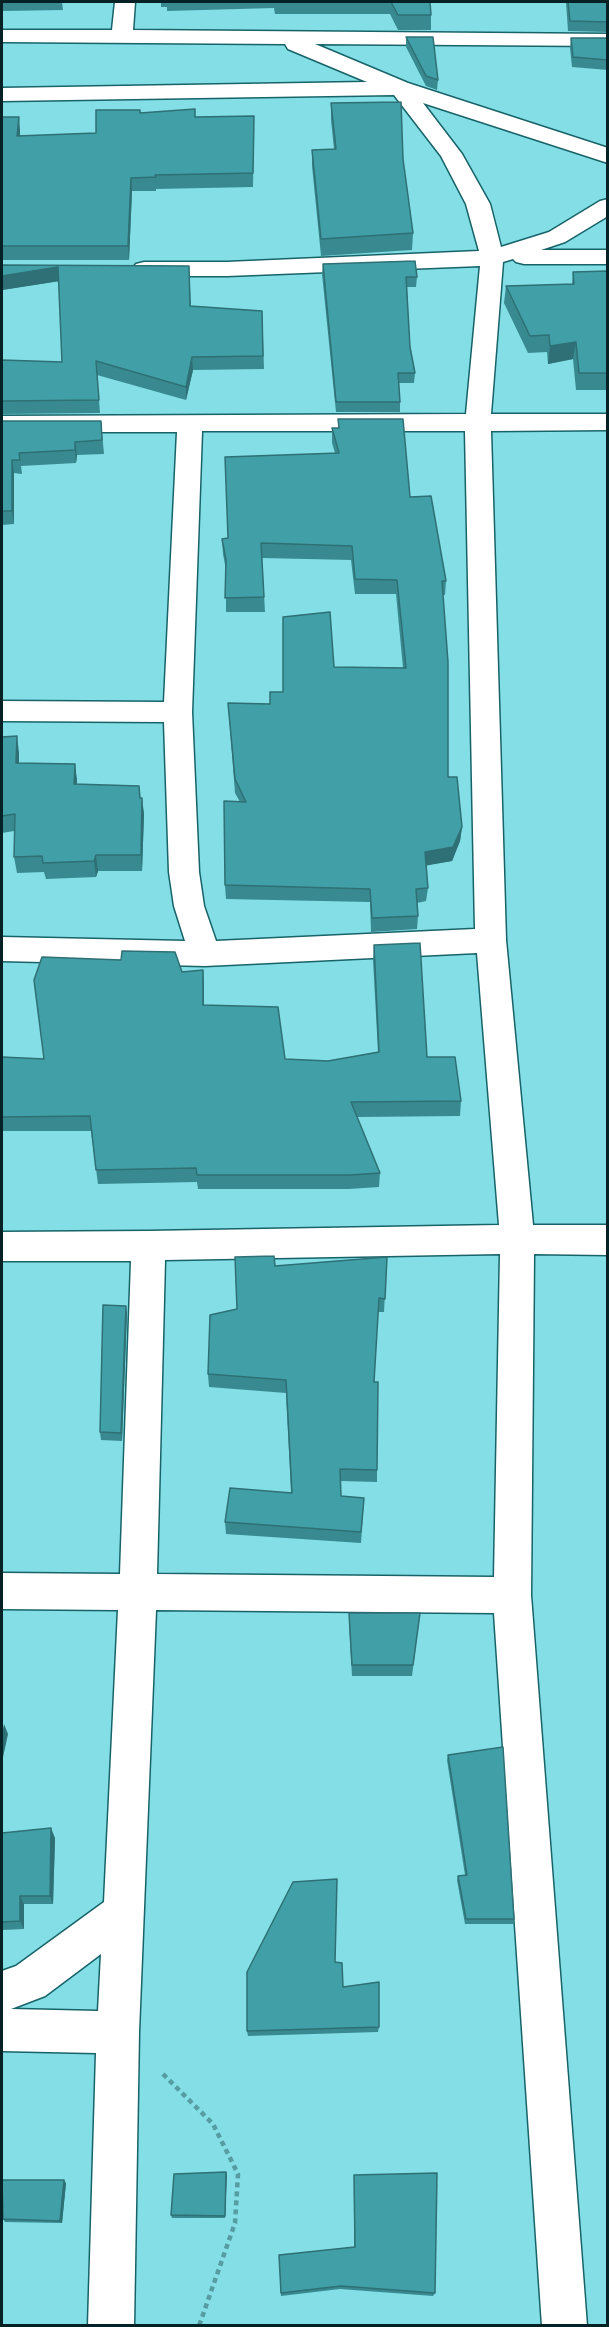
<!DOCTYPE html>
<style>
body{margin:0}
#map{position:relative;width:609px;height:2327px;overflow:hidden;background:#83dee6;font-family:Manrope,sans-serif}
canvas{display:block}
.frame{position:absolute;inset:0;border:3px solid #042225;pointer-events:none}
</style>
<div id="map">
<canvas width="609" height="2327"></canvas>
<div class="frame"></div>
</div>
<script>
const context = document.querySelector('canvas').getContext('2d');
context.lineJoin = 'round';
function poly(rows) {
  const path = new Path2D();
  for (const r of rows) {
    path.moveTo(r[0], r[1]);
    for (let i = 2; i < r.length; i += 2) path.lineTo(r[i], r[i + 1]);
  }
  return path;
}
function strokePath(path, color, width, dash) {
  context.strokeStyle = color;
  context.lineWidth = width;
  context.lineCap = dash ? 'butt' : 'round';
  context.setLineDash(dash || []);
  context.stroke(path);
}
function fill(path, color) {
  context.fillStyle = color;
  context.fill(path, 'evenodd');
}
const path = poly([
 [163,2074,213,2124,238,2174,235,2223,199,2326]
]);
const minor = poly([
 [115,2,135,2,133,30,608,34,608,46,315,44,408,83,608,148,608,163,423,103,462,154,490,204,501,247,549,232,600,201,608,199,608,216,565,242,541,250,608,250,608,264,524,264,516,262,513,259,503,262,491,414,608,414,608,430,491,431,506,940,533,1225,608,1225,608,1255,534,1254,531,1595,587,2326,542,2326,494,1613,156,1610,139,2032,134,2326,88,2326,96,2053,2,2051,2,1971,16,1966,104,1902,118,1610,2,1609,2,1573,120,1574,131,1261,2,1261,2,1232,148,1231,499,1225,477,953,205,966,2,961,2,937,185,941,174,906,169,872,164,722,2,721,2,701,164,702,177,432,2,432,2,416,466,414,480,266,227,276,144,276,136,274,132,269,136,264,144,262,227,262,479,251,466,204,441,156,394,95,2,101,2,88,367,82,288,49,285,44,2,42,2,30,112,30,115,2],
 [202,431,465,431,475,929,216,941,204,906,199,872,192,712,202,431],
 [500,1254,494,1577,157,1574,165,1260,500,1254],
 [101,1954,98,2011,11,2009,45,1996,101,1954]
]);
const wall = poly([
 [2,2,62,2,63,10,2,11],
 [161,2,430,2,431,15,431,30,398,30,390,14,275,14,274,8,167,11,167,7,161,7],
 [566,2,608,2,608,32,568,31],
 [406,37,438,80,437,90,426,86,406,47],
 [571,38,608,38,608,70,572,67,570,48],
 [331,103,403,159,413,233,412,250,321,256,312,166,312,150,334,149,331,120],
 [140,113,195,117,254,116,253,187,156,189,156,191,132,191,129,260,2,260,2,117,20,130,20,136,96,133],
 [323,264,417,277,416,287,407,287,410,347,415,373,414,383,399,383,400,402,400,412,336,412,322,274],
 [2,265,189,266,191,306,262,311,264,369,193,370,186,400,97,375,100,413,2,414,2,360,62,362,59,281,2,290],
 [608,271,608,390,576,390,573,359,548,364,547,352,528,353,504,303,506,286,572,284,573,272],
 [338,419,410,497,446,581,445,595,443,595,448,777,462,827,460,841,452,861,426,865,428,888,426,901,417,903,418,916,417,929,371,932,370,902,226,899,225,885,240,802,235,793,228,703,270,704,283,692,334,667,403,668,396,594,355,594,351,560,262,558,265,612,226,612,226,570,223,554,222,539,228,538,335,453,332,443,332,428,338,428],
 [2,421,101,421,104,454,77,455,76,463,21,466,22,474,14,473,14,524,2,525],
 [2,737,19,753,19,763,75,764,77,784,141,798,144,814,142,871,98,871,96,877,46,879,44,872,17,873,14,857,14,831,2,833],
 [374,945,427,1057,461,1101,460,1116,357,1117,380,1173,379,1187,349,1189,198,1189,197,1182,98,1184,91,1131,2,1131,2,1057,44,1059,182,972,203,970,204,1005,285,1059,328,1061,378,1052,373,960],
 [387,1257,384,1312,378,1312,374,1382,377,1470,377,1482,340,1481,341,1496,364,1498,361,1543,226,1534,225,1522,291,1492,286,1393,209,1387,208,1374,237,1309,275,1266],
 [127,1313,122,1441,101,1440,100,1432],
 [349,1613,420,1613,412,1676,352,1676,349,1624],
 [448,1755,514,1919,513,1924,465,1924,457,1880,458,1876,465,1875,447,1760],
 [2,1833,55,1838,53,1904,24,1904,24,1929,2,1930],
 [335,1962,343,1987,379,2027,378,2032,248,2036,247,2031],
 [226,2172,225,2218,172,2218,171,2215],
 [354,2175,435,2293,433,2296,340,2289,281,2296,279,2255,354,2247],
 [66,2183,62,2223,5,2222,3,2219]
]);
const shadedWall = poly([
 [19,117,20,130,19,150,17,136],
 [131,178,132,191,129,260,128,246],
 [58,267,60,281,2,290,2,276],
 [576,342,573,359,548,364,550,346],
 [192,357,193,370,186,400,186,387],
 [75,442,77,455,76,463,75,450],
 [12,460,14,473,14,524,12,511],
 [17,736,19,753,19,779,16,763],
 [75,764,77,780,76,800,74,784],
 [142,798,144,814,142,871,141,855],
 [462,827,460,841,452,861,424,866,425,852],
 [96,855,98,871,96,877,94,861],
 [203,970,204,985,204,1020,203,1005],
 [126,1306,127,1313,122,1441,121,1433],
 [4,1724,8,1734,2,1762,2,1734],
 [51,1828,55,1838,53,1904,50,1896],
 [20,1896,24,1904,24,1929,20,1921],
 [226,2172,227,2175,225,2218,225,2216],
 [64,2180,66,2183,62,2223,60,2221]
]);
const building = poly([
 [391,2,430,2,431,15,398,15,391,2],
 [568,2,608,2,608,22,570,21,568,2],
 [406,37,433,37,438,80,426,76,406,37],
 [571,38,608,38,608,60,573,57,571,38],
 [401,102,403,159,413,233,321,239,312,150,336,149,331,103,401,102],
 [195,109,195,117,254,116,253,173,155,175,156,177,131,178,128,246,2,246,2,117,19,117,17,136,96,133,96,110,140,110,140,113,195,109],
 [415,261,417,277,406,277,410,347,415,373,398,373,400,402,336,402,323,264,415,261],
 [2,265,189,266,190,306,262,311,263,356,192,357,186,387,96,361,99,400,2,401,2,360,62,362,58,267,2,276,2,265],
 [608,271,608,373,579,373,576,342,550,346,549,335,530,336,506,286,574,284,573,272,608,271],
 [338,419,403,419,410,497,431,496,446,581,442,581,448,662,448,777,457,777,462,827,453,847,425,852,428,888,416,889,418,916,372,918,370,889,225,885,224,801,246,802,235,779,228,703,270,704,270,692,283,692,283,617,330,612,334,667,406,668,397,580,355,579,352,546,261,543,264,597,225,598,226,560,222,539,228,538,225,457,339,453,332,428,339,428,338,419],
 [2,421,101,421,102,440,75,442,75,450,19,453,20,460,12,460,12,511,2,511,2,421],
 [17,736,16,763,75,764,74,784,139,786,140,798,142,798,141,855,96,855,94,861,43,863,42,856,14,857,15,814,2,816,2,737,17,736],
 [420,943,427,1057,455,1057,461,1101,351,1102,380,1173,350,1175,197,1175,196,1168,96,1170,90,1116,2,1117,2,1057,44,1059,34,980,42,957,121,960,122,951,175,952,182,972,203,970,203,1005,278,1007,285,1059,328,1061,379,1052,374,945,420,943],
 [274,1256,275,1266,387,1257,385,1299,379,1298,374,1382,378,1382,377,1470,340,1469,341,1496,364,1498,361,1532,225,1522,230,1488,292,1493,286,1380,208,1374,210,1315,237,1309,235,1257,274,1256],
 [103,1305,126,1306,121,1433,100,1432,103,1305],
 [349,1613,420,1613,413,1665,352,1665,349,1613],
 [503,1747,514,1919,466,1919,458,1876,467,1875,448,1755,503,1747],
 [51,1828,50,1896,20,1896,20,1921,2,1922,2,1833,51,1828],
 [337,1879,335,1962,342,1963,343,1987,379,1982,379,2027,247,2031,247,1972,293,1882,337,1879],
 [226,2172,225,2216,171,2215,174,2174,226,2172],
 [437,2173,435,2293,341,2286,281,2293,279,2255,355,2247,354,2175,437,2173],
 [2,2180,64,2180,60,2221,3,2219,2,2180]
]);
strokePath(minor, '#176368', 3);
strokePath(path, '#569ca2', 4.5, [5, 4]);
fill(minor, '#fff');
fill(wall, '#388a90');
fill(shadedWall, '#2e7075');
fill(building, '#41a0a7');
strokePath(building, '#2e7075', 1.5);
</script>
